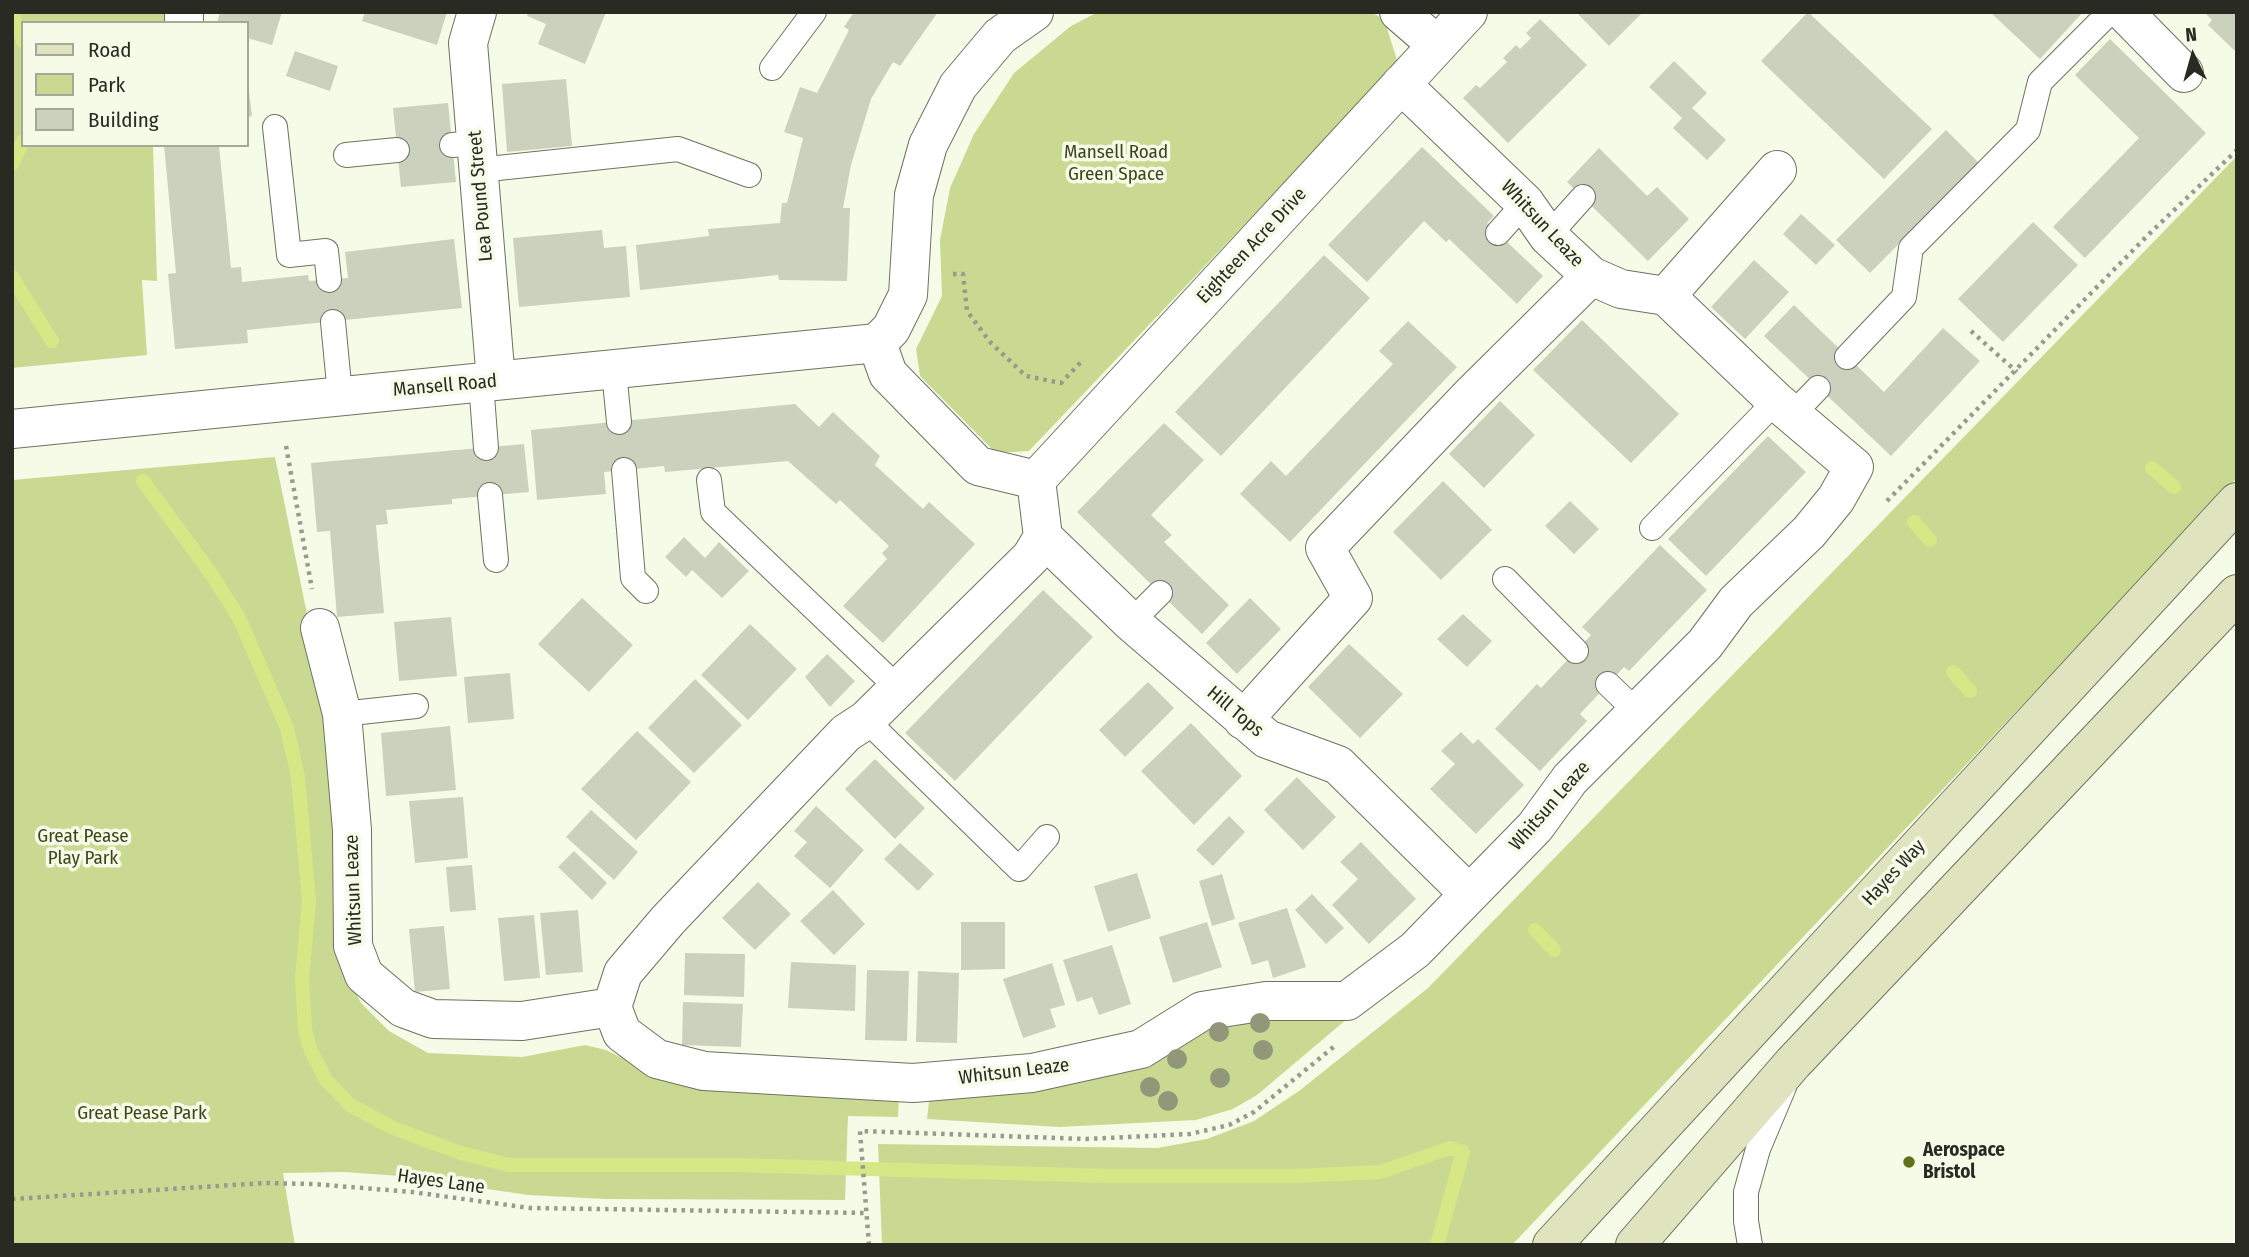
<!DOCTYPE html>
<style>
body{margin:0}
#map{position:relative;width:2249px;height:1257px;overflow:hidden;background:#f6fbe7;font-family:"Fira Sans Condensed",sans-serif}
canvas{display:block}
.frame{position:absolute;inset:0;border:14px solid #292b23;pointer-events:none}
.legend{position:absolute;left:21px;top:21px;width:228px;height:126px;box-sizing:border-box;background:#f6fbe7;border:2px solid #a4a899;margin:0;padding:9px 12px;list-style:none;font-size:21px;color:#292b23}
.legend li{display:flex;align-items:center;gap:14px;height:35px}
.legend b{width:35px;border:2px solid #a4a899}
.north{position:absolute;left:2158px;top:21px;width:70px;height:70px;-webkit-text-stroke:5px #f6fbe7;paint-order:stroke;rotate:355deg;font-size:19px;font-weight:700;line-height:28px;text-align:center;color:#292b23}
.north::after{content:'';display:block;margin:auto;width:24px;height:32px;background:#292b23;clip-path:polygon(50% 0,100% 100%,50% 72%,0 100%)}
</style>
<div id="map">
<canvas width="2249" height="1257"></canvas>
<div class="frame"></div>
<ul class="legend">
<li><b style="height:9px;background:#dfe4bf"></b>Road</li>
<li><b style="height:19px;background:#cad992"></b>Park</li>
<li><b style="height:19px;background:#ccd1be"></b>Building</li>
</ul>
<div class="north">N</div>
</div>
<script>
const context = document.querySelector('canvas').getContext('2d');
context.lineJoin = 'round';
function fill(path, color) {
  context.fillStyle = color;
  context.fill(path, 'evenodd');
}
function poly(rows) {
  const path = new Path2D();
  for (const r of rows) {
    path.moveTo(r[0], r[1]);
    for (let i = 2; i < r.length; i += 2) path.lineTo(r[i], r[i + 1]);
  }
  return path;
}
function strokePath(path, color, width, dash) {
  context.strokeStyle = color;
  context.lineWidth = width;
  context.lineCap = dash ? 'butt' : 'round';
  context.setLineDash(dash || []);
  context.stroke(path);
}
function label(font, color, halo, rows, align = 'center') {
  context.font = font + ' "Fira Sans Condensed",sans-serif';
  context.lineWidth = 7;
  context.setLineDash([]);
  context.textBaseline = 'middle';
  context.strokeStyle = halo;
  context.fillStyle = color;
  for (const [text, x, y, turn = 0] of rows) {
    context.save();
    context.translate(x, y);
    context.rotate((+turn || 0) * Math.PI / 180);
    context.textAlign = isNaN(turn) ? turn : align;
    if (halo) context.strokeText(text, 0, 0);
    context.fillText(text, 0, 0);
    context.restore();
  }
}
const green = poly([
 [12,12,179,12,178,23,23,23,23,145,153,145,157,281,142,280,147,355,12,368],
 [1098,12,1370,12,1384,19,1398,63,1029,451,996,453,920,376,916,349,942,296,940,240,950,188,974,134,1014,73,1071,26],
 [2237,156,2237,478,1512,1245,882,1245,878,1144,1157,1148,1207,1139,1254,1121,1299,1091,1428,988],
 [275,457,326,707,347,975,361,1003,389,1031,428,1053,522,1057,585,1045,606,1050,639,1066,899,1097,898,1117,848,1116,845,1200,606,1199,528,1195,399,1176,344,1172,283,1173,295,1245,12,1245,12,480],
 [1209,1019,1347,1019,1257,1095,1233,1109,1196,1120,1059,1127,927,1119,930,1092]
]);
const stream = poly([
 [12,15,23,41],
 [12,164,23,141],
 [12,277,52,341],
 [2152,468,2174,487],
 [143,481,212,575,239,618,287,728,298,777,309,901,302,979,305,1030,311,1051,326,1080,350,1105,393,1128,461,1153,509,1165,734,1165,1108,1176,1296,1176,1380,1172,1450,1148,1463,1152,1437,1245],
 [1914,522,1930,540],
 [1953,672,1970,691],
 [1535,930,1554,950]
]);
const building = poly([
 [220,12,282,12,272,45,247,38,247,23,217,23],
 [365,12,447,12,437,45,362,21],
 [528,12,606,12,585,64,538,44,546,24,527,16],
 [854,12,938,12,900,66,893,62,871,99,851,165,843,208,850,208,847,281,779,280,778,275,640,290,636,245,709,236,708,229,780,223,782,203,787,203,803,138,784,132,800,87,817,93,849,30,844,27],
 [1576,12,1643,12,1609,46],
 [1808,12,1932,129,1884,179,1761,61],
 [1990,12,2083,12,2040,59],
 [2204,12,2237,12,2237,53,2208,25,2212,20],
 [1540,19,1587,65,1508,143,1463,98,1476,85,1480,88,1507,62,1503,58,1516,45,1520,49,1531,38,1526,33],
 [2110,39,2206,133,2085,258,2053,227,2139,138,2075,75],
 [295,51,338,66,330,91,286,76],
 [1674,61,1707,93,1692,108,1726,140,1707,160,1673,128,1682,118,1649,87],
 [247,74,252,116,247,117],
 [566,79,572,146,507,152,502,84],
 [448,103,456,182,401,187,393,108],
 [1946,130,1979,163,1870,273,1836,240],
 [164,145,219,145,231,268,241,267,242,282,308,275,309,281,348,278,345,252,454,239,462,308,247,330,248,343,175,349,168,274,176,273],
 [1422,147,1494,216,1487,223,1543,276,1517,304,1449,239,1446,242,1424,221,1367,282,1328,245],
 [1599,148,1647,196,1657,187,1689,219,1648,261,1567,182],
 [1801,214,1835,245,1816,265,1783,234],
 [2033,222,2078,265,2003,342,1958,299],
 [602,230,604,248,626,246,630,297,519,307,513,238],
 [1324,255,1370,298,1221,456,1175,412],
 [1754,260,1789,292,1745,339,1711,307],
 [1794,305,1884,392,1943,328,1980,361,1891,456,1764,336],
 [1582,320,1679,414,1631,463,1533,370],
 [1408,321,1457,367,1290,542,1240,494,1271,461,1286,476,1393,364,1379,351],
 [1500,401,1535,435,1484,488,1449,454],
 [795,404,819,427,833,412,880,456,875,465,923,509,929,502,975,544,883,643,843,606,887,559,882,553,889,546,840,500,836,504,788,461,665,472,664,466,604,472,606,494,537,500,531,430],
 [1164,423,1204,460,1151,515,1172,535,1164,542,1229,605,1202,634,1077,512],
 [1768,436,1806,472,1706,576,1668,539],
 [524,444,529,492,452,499,452,504,386,510,388,524,376,525,384,613,337,617,330,531,317,532,311,463],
 [1443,481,1492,530,1441,580,1393,532],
 [1570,501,1599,529,1574,554,1545,526],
 [684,537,705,558,719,542,749,571,722,598,692,570,686,577,665,557],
 [1660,545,1707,590,1629,671,1624,667,1580,714,1587,721,1540,771,1495,729,1537,684,1541,688,1591,635,1582,627],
 [1043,590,1093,637,955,781,905,733],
 [582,598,633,645,589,692,538,644],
 [1250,598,1281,629,1237,674,1206,643],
 [1463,614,1492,641,1467,667,1437,639],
 [451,617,457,676,399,681,394,622],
 [750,624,797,669,748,720,701,675],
 [1349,644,1403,694,1360,738,1308,687],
 [827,654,855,681,830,707,805,677],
 [510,673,514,719,468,723,464,677],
 [695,679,742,725,694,773,648,728],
 [1148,682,1174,708,1125,757,1099,730],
 [1191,723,1242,776,1194,825,1141,771],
 [450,726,456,790,386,796,381,733],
 [637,731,691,782,636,840,581,789],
 [1461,732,1473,744,1478,739,1524,785,1476,834,1430,789,1455,764,1441,751],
 [875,759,925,808,895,839,845,789],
 [1297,777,1336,817,1303,850,1264,810],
 [463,797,468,858,415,863,409,801],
 [816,806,864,850,830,888,794,856,807,842,794,831],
 [591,810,638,852,614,880,566,837],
 [1229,816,1245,832,1213,866,1196,850],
 [1361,842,1416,899,1369,944,1332,905,1358,879,1340,862],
 [900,843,934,874,918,891,884,859],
 [574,851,607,883,592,900,558,867],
 [472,865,476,910,450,912,446,867],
 [1137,873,1151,918,1108,932,1094,886],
 [1222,874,1235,919,1212,926,1199,881],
 [758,882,791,914,755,950,722,918],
 [833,890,865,924,834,955,800,921],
 [1312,894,1344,928,1326,944,1295,910],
 [1287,908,1306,967,1273,978,1268,960,1252,965,1238,923],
 [578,910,583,972,546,975,540,913],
 [534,915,540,978,504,981,498,918],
 [961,922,1005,922,1005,969,961,970],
 [1207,922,1222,967,1173,983,1159,937],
 [444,926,450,989,415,992,409,929],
 [1112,945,1131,1004,1099,1015,1092,997,1077,1002,1063,960],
 [685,953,745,954,744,997,684,995],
 [791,962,856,965,855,1011,788,1008],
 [1052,963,1065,1005,1050,1009,1056,1027,1023,1038,1003,979],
 [867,970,909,971,907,1041,865,1040],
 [918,971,959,973,957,1043,916,1042],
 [683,1002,743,1004,741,1047,682,1045]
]);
const path = poly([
 [953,274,963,274,967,311,990,342,1026,376,1061,383,1082,361],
 [1971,331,2017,372],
 [286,446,312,589],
 [1887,501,2148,235,2237,150],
 [12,1199,265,1183,313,1184,412,1192,530,1208,866,1213],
 [869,1245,860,1131,1086,1139,1190,1134,1229,1125,1254,1112,1336,1045]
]);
const lane = poly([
 [772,68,814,12],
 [275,127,289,255,326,251,329,280],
 [452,145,477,143],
 [346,155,397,150],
 [479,170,678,149,749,175],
 [1498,233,1525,203],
 [1548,236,1583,197],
 [333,322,340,395],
 [1847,357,1904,297,1911,248,2028,130,2040,82,2110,12],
 [614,371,619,422],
 [481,383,486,448],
 [1792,415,1818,388],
 [624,470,633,578,646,591],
 [709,480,713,512,898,688],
 [490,495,496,560],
 [1652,528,1776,401],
 [1505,579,1576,651],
 [1131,622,1160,593],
 [1608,684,1637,712],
 [342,714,416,706],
 [866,720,1019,869,1047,837],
 [1750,1245,1746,1221,1746,1192,1758,1149,1784,1087]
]);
const street = poly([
 [477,12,468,43,496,381],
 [1399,12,1436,44],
 [2124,12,2184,73],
 [184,23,184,12],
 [1666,296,1777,170],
 [877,343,891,329,908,295,914,195,928,145,958,86,1000,36,1034,12],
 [12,429,877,343,888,374,978,466,1036,480,1043,537],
 [1036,480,1468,12],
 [1043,537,1031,557,866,720,846,733,668,920,623,973,612,1007,622,1033,657,1059,704,1071,913,1083,1032,1073,1141,1049,1202,1011,1266,1001,1347,1001,1415,950,1535,827,1570,779,1705,644,1736,602,1809,532,1836,499,1854,467,1776,401,1666,296,1621,289,1591,276,1548,236,1525,203,1401,84],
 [1043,537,1131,622,1267,739,1338,765,1469,894],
 [320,628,342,714,352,830,353,946,364,975,403,1008,433,1019,522,1021,612,1007],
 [1243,720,1353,598,1325,548,1469,397,1591,276]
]);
const secondary = poly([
 [1552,1245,2237,502],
 [1635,1245,1793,1063,2237,594]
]);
const trees = [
 [1260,1023],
 [1219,1032],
 [1263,1050],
 [1177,1059],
 [1220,1078],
 [1150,1087],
 [1168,1101]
];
const markers = [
 [1909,1162,7,"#64711b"]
];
const parkNames = [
 ["Mansell Road",1116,153],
 ["Green Space",1116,175],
 ["Great Pease",83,837],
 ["Play Park",83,859],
 ["Great Pease Park",142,1114]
];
const streetNames = [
 ["Lea Pound Street",481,196,-95],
 ["Whitsun Leaze",1542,224,47],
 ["Eighteen Acre Drive",1252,246,-47],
 ["Mansell Road",445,386,-5],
 ["Hill Tops",1235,712,40],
 ["Whitsun Leaze",1550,806,-49],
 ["Hayes Way",1894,873,-47],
 ["Whitsun Leaze",354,890,-92],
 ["Whitsun Leaze",1014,1072,-7],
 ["Hayes Lane",441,1182,8]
];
const poiNames = [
 ["Aerospace",1923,1151],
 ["Bristol",1923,1173]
];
fill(green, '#cad992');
strokePath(stream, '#d6e886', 14);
fill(building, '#ccd1be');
strokePath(lane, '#6e7261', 26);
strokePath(street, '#6e7261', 40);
strokePath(secondary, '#6e7261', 40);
strokePath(path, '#979b8d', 4.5, [3.5, 5]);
strokePath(lane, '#fff', 24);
strokePath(street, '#fff', 38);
strokePath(secondary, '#dfe4bf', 38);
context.fillStyle = '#919778';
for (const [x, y] of trees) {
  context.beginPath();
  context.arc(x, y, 10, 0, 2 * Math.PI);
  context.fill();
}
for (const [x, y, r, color] of markers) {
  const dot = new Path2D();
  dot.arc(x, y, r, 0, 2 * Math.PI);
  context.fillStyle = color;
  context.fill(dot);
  strokePath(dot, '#f6fbe7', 2.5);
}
label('19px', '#3e451d', '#f6fbe7', parkNames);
label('19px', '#292b23', '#f6fbe7', streetNames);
label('bold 19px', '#292b23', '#f6fbe7', poiNames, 'left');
</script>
